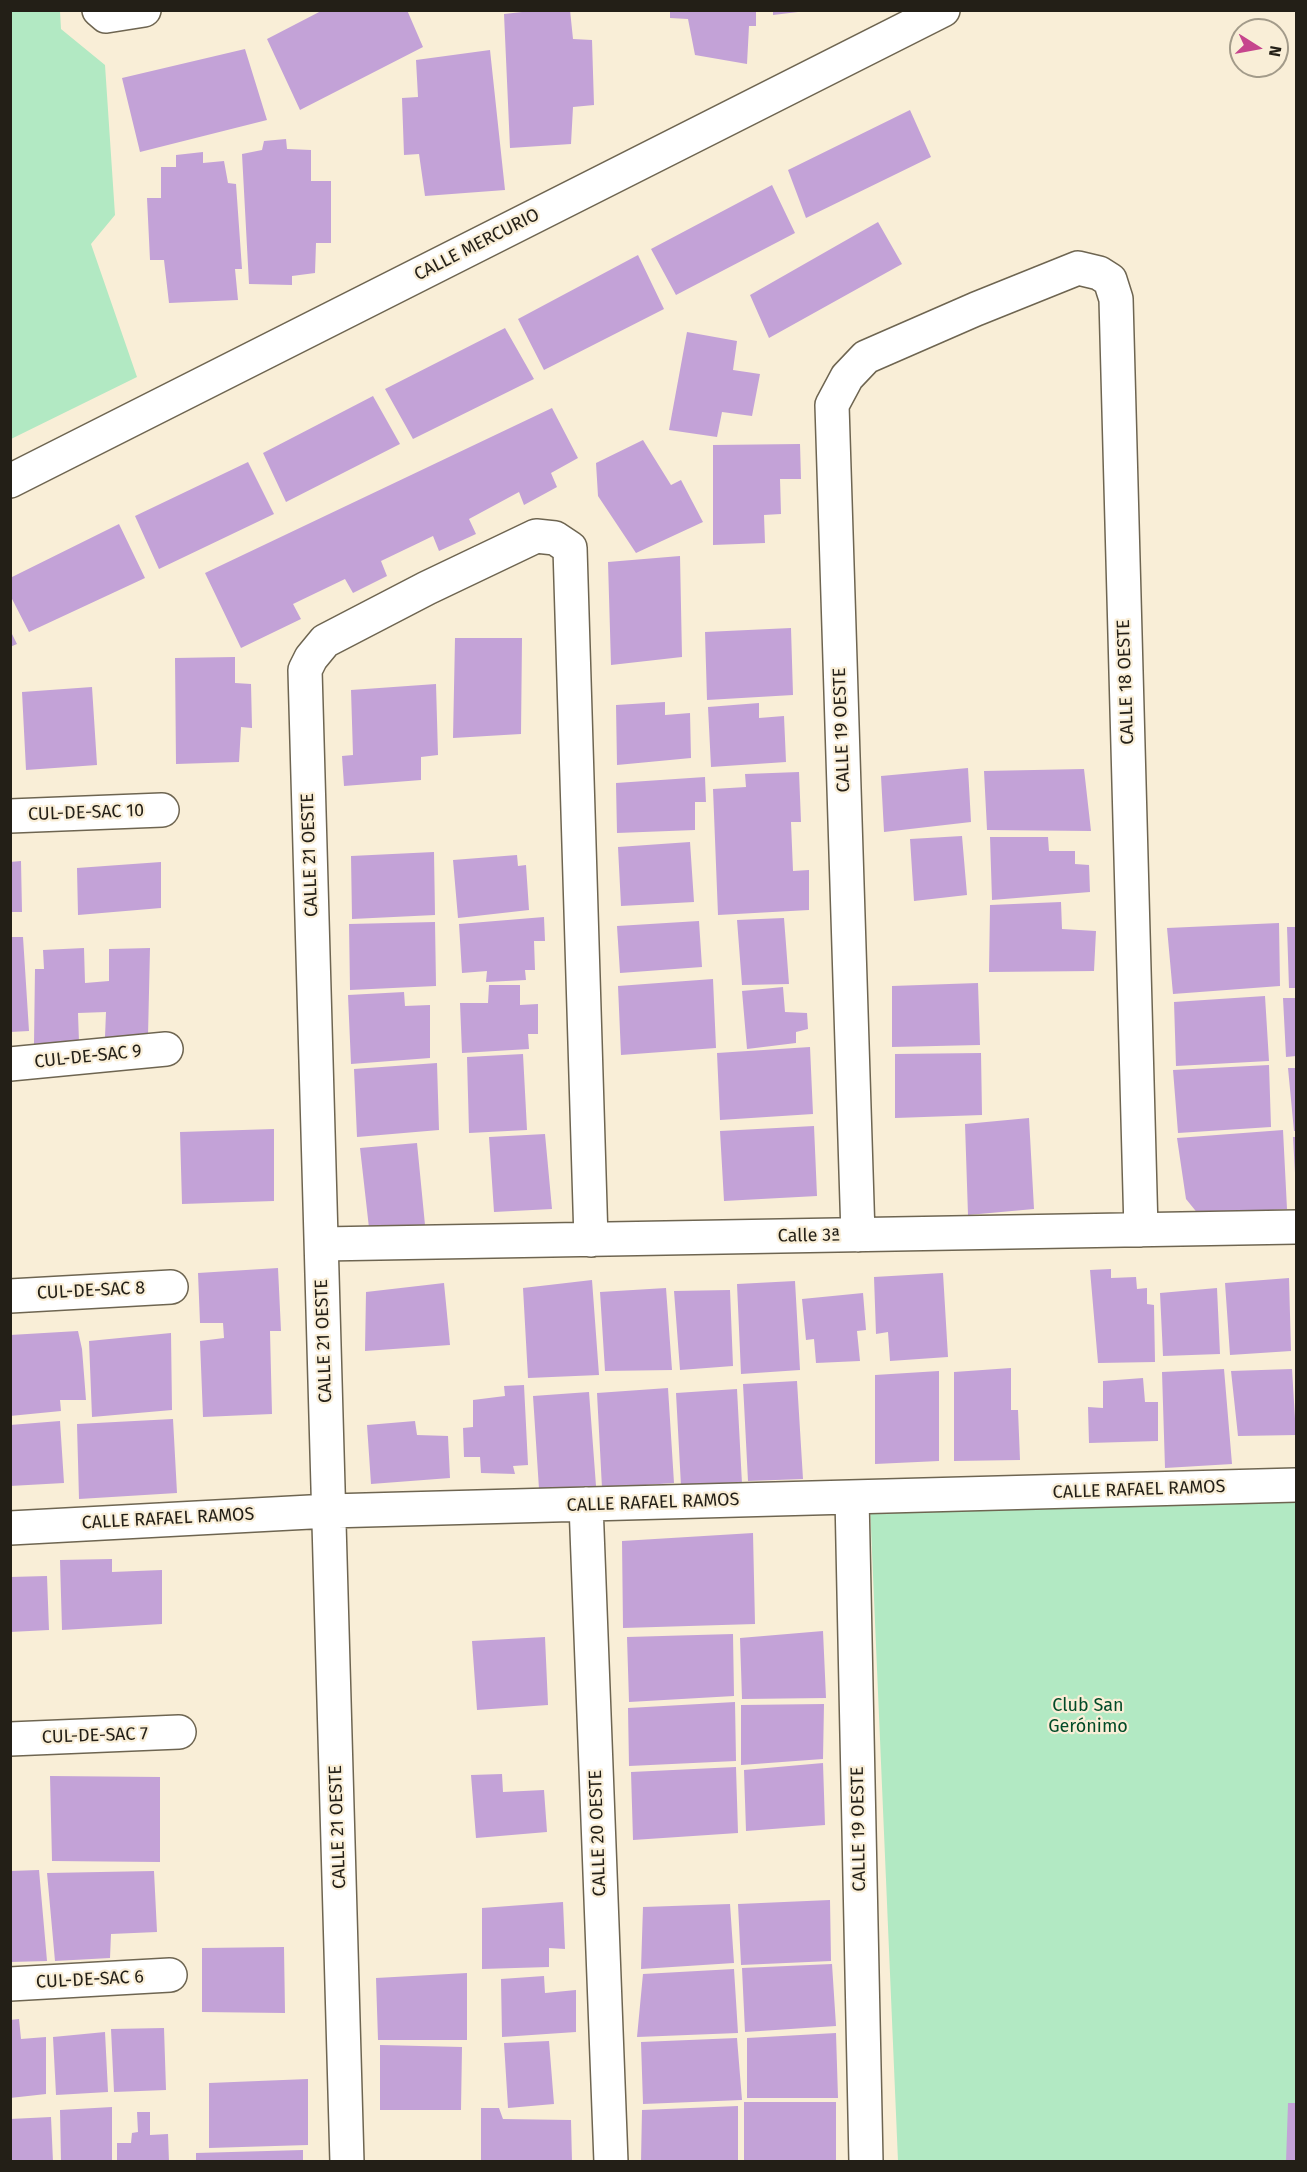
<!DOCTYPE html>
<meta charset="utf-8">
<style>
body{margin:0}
#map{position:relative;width:1307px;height:2172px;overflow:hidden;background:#f9eed7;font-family:"Fira Sans",sans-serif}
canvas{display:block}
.frame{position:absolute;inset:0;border:12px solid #231f17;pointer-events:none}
.north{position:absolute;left:1229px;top:18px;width:60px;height:60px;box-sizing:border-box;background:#f9eed7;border:2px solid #a39b8a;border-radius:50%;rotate:101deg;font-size:16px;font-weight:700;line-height:24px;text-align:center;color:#231f17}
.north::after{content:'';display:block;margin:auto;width:21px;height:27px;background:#c6458d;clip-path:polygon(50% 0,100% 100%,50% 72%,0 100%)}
</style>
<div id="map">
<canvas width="1307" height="2172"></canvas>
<div class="frame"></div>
<div class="north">N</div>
</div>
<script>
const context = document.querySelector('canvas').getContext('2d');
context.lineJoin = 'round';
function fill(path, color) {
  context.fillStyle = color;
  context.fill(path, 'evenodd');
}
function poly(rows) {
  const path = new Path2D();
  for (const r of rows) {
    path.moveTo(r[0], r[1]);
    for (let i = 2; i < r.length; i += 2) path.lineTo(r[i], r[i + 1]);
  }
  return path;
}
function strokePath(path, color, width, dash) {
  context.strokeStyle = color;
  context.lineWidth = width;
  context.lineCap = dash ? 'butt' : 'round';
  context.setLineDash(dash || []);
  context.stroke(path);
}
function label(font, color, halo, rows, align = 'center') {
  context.font = font + ' "Fira Sans",sans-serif';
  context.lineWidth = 4.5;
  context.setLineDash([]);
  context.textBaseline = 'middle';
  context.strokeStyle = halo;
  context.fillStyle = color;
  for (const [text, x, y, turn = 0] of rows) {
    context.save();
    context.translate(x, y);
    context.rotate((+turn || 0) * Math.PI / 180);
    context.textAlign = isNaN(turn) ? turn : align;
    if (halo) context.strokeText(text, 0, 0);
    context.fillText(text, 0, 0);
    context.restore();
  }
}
const green = poly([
 [11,10,60,11,61,29,105,65,115,215,91,244,137,377,11,439],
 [1296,1502,1296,2161,898,2161,870,1505]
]);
const building = poly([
 [323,10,407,10,423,47,300,110,267,39],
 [540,10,570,10,573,39,592,40,594,105,573,107,571,144,510,148,504,14],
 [670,10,756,10,756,26,749,26,747,64,695,55,688,19,670,18],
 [773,10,798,10,798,12,773,15],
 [245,49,267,120,140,152,122,78],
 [490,50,505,190,425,196,419,154,404,155,402,98,418,97,416,60],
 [910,110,931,157,806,218,788,170],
 [286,139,287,149,311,150,311,181,331,181,331,243,316,243,315,273,292,276,292,285,249,284,242,154,262,150,264,141],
 [203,152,203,163,224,161,228,183,236,184,242,269,235,269,238,300,169,303,164,260,150,260,147,198,161,198,161,167,176,167,176,155],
 [772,185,795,233,676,295,651,249],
 [878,222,902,264,769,338,750,295],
 [638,255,664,309,544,370,518,319],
 [505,328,534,379,413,439,385,389],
 [687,332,737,341,733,370,760,374,752,416,722,412,717,437,669,430],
 [373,396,400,444,286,502,263,453],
 [552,408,578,458,551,473,557,487,524,505,519,492,469,519,476,534,439,551,433,536,381,561,387,576,353,593,345,579,293,604,301,619,241,648,205,573],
 [643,440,671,485,681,480,703,522,636,553,598,496,596,463],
 [800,444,801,479,780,479,781,514,764,515,765,543,713,545,713,445],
 [248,462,274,514,159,569,135,516],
 [119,524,145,578,29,632,10,595,10,578],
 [680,556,682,657,611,665,608,562],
 [791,628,793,695,707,700,705,632],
 [10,630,17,644,10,647],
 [455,638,522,638,521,734,453,738],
 [235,657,235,683,251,684,252,728,241,727,239,762,176,764,175,658],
 [436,684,438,755,421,757,421,780,344,786,342,756,353,755,351,690],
 [92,687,97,765,26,770,22,692],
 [665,702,665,715,690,713,691,758,617,765,616,705],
 [759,703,759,718,784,716,786,762,711,767,708,707],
 [968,768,971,822,884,832,881,776],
 [1084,769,1091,831,987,830,984,771],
 [799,772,801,822,791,822,793,871,809,870,809,910,718,915,713,789,746,787,745,774],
 [705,777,706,802,695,802,695,830,617,833,616,783],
 [962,836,967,895,914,901,910,839],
 [990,837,1048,837,1049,851,1075,851,1075,864,1089,865,1090,892,992,900],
 [690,842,694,902,621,906,618,847],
 [434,852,435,915,352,919,351,856],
 [517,855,518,866,526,865,529,910,458,918,453,860],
 [21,861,22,912,10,912,10,862],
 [161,862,161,908,78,915,77,868],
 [1061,902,1062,929,1096,931,1094,971,989,972,990,905],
 [544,917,545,941,534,941,535,970,525,970,526,980,486,982,487,971,462,973,459,924],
 [784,918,789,984,742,985,737,920],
 [699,921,702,967,620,973,617,926],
 [435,922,436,986,350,990,349,924],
 [1279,923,1280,986,1173,994,1167,928],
 [1287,927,1296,927,1296,988,1289,988],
 [10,937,23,937,29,1031,10,1032],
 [84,948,85,983,109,981,109,949,150,948,148,1036,105,1037,106,1012,78,1013,79,1042,34,1044,35,969,44,969,43,950],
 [713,979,716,1048,621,1055,618,986],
 [978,983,980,1045,892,1047,892,986],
 [489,985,520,985,520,1005,538,1004,538,1034,528,1034,529,1049,462,1053,460,1003,488,1003],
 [783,987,785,1012,807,1013,808,1029,796,1032,796,1043,747,1049,742,991],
 [404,992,405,1006,430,1005,430,1058,351,1064,348,995],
 [1265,996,1269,1061,1176,1066,1174,1002],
 [1283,998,1296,998,1296,1056,1286,1057],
 [810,1047,813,1114,720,1120,717,1053],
 [981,1053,982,1115,895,1118,895,1054],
 [523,1054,527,1130,469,1133,467,1057],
 [437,1063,439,1130,357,1137,354,1069],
 [1269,1065,1271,1127,1178,1133,1173,1070],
 [1288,1068,1296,1068,1296,1131,1294,1131],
 [1029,1118,1034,1209,968,1215,965,1124],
 [814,1126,817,1196,724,1201,720,1131],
 [274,1129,274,1201,182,1204,180,1132],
 [1283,1130,1287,1209,1199,1215,1186,1199,1177,1138],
 [545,1134,552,1209,494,1212,489,1137],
 [1293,1137,1296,1137,1296,1173,1295,1173],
 [417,1143,425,1225,369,1228,360,1148],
 [278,1268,281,1331,270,1331,272,1414,203,1417,200,1341,224,1338,223,1323,200,1323,198,1273],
 [1111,1269,1111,1278,1136,1277,1137,1289,1147,1288,1147,1304,1154,1305,1155,1362,1098,1363,1090,1270],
 [943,1273,948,1357,890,1361,888,1332,876,1334,874,1277],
 [1289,1278,1291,1351,1230,1355,1225,1283],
 [592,1280,599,1375,528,1378,523,1288],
 [795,1281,800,1370,741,1374,737,1284],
 [444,1283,450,1345,365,1351,366,1292],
 [666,1288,672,1370,605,1371,600,1292],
 [1217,1288,1220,1354,1163,1356,1160,1293],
 [730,1290,733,1366,680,1370,674,1291],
 [863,1293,866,1330,857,1331,860,1361,816,1363,814,1339,806,1340,802,1299],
 [78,1331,82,1349,86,1400,60,1400,61,1411,10,1416,10,1335],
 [171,1333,172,1410,92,1417,89,1341],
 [1011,1368,1011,1410,1018,1410,1020,1460,954,1461,954,1372],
 [1224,1369,1232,1464,1165,1468,1162,1372],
 [1292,1369,1296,1435,1238,1436,1231,1371],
 [939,1371,939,1461,875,1464,875,1375],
 [1143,1378,1145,1402,1158,1402,1158,1441,1089,1443,1088,1407,1103,1408,1103,1381],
 [797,1381,803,1479,748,1481,743,1384],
 [524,1385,528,1465,513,1466,515,1474,481,1473,480,1457,464,1457,463,1428,473,1427,473,1400,505,1396,504,1386],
 [668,1388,674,1483,602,1488,597,1393],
 [737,1389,742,1484,681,1486,676,1393],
 [589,1392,596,1486,539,1489,533,1396],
 [173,1419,177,1493,79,1499,77,1424],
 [60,1421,64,1483,10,1486,10,1425],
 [415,1421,417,1435,448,1436,450,1478,371,1484,367,1425],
 [753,1533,755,1624,623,1628,622,1541],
 [112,1559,112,1572,162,1570,162,1624,62,1630,60,1560],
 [47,1576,49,1630,10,1632,10,1577],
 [823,1631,826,1698,742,1699,740,1638],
 [733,1634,734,1696,629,1702,627,1637],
 [545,1637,548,1705,477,1710,472,1641],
 [735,1702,736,1761,629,1766,628,1708],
 [824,1704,823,1759,741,1765,741,1705],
 [823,1763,825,1825,746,1831,744,1770],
 [736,1767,738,1833,633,1840,631,1772],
 [502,1774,503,1792,544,1790,547,1832,476,1838,471,1775],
 [50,1776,160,1777,160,1862,52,1861],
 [39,1870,47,1961,10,1962,10,1871],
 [154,1871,157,1932,111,1934,110,1958,55,1961,47,1873],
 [830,1900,831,1961,741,1965,738,1904],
 [563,1902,565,1949,549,1948,549,1967,482,1969,482,1908],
 [730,1904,734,1963,641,1969,643,1907],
 [284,1947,285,2013,202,2012,202,1948],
 [832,1964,836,2026,745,2032,742,1968],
 [734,1969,738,2033,637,2037,643,1974],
 [467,1973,467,2040,378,2040,376,1978],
 [544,1976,545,1993,576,1990,576,2032,502,2037,501,1979],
 [19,2019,21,2039,46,2037,46,2094,10,2098,10,2020],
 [164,2028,166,2090,114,2092,111,2029],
 [105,2032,108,2092,56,2095,53,2037],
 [836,2033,838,2098,747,2098,747,2038],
 [737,2038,742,2100,643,2104,641,2042],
 [549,2041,554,2104,508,2108,504,2043],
 [380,2045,462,2047,461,2110,380,2110],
 [308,2079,308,2145,209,2148,209,2083],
 [744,2102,836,2102,836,2162,744,2162],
 [1288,2103,1296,2103,1296,2162,1286,2162],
 [738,2106,738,2160,641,2162,642,2110],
 [112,2107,112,2162,61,2162,60,2110],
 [481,2108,499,2108,503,2119,571,2120,572,2162,481,2162],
 [137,2112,150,2112,150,2135,168,2134,169,2162,117,2162,117,2143,131,2143,132,2133,138,2132],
 [51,2117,53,2162,10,2162,10,2119],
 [303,2150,303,2162,196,2162,196,2153]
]);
const minor = poly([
 [99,10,106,16,144,10],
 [10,481,943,10],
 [10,816,162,810],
 [10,1064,166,1049],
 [858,1235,832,405,847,377,866,357,976,309,1078,268,1099,273,1110,280,1116,299,1141,1230],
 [322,1244,1296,1227],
 [10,1296,171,1287],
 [852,1497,866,2162],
 [586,1504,611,2162],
 [10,1528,329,1511,1296,1485],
 [10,1739,179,1732],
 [10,1984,170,1975],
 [347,2162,305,670,311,658,325,641,427,588,536,536,555,538,570,548,591,1240]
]);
const streetNames = [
 ["CALLE MERCURIO",477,245,-27],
 ["CALLE 18 OESTE",1126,682,-92],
 ["CALLE 19 OESTE",842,730,-92],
 ["CUL-DE-SAC 10",86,813,-2],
 ["CALLE 21 OESTE",310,855,-92],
 ["CUL-DE-SAC 9",88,1057,-6],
 ["Calle 3ª",809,1236,-1],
 ["CUL-DE-SAC 8",91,1291,-3],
 ["CALLE 21 OESTE",324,1341,-92],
 ["CALLE RAFAEL RAMOS",1139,1490,-2],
 ["CALLE RAFAEL RAMOS",653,1503,-2],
 ["CALLE RAFAEL RAMOS",168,1519,-3],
 ["CUL-DE-SAC 7",95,1736,-2],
 ["CALLE 21 OESTE",338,1827,-92],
 ["CALLE 19 OESTE",859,1829,-91],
 ["CALLE 20 OESTE",598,1833,-92],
 ["CUL-DE-SAC 6",90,1980,-3]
];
const parkNames = [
 ["Club San",1088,1706],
 ["Gerónimo",1088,1727]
];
fill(green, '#b2e9c3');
fill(building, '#c3a2d7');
strokePath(minor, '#6e6551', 36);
strokePath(minor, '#fff', 33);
label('18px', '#231f17', '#f9eed7', streetNames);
label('18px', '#004b27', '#f9eed7', parkNames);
</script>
